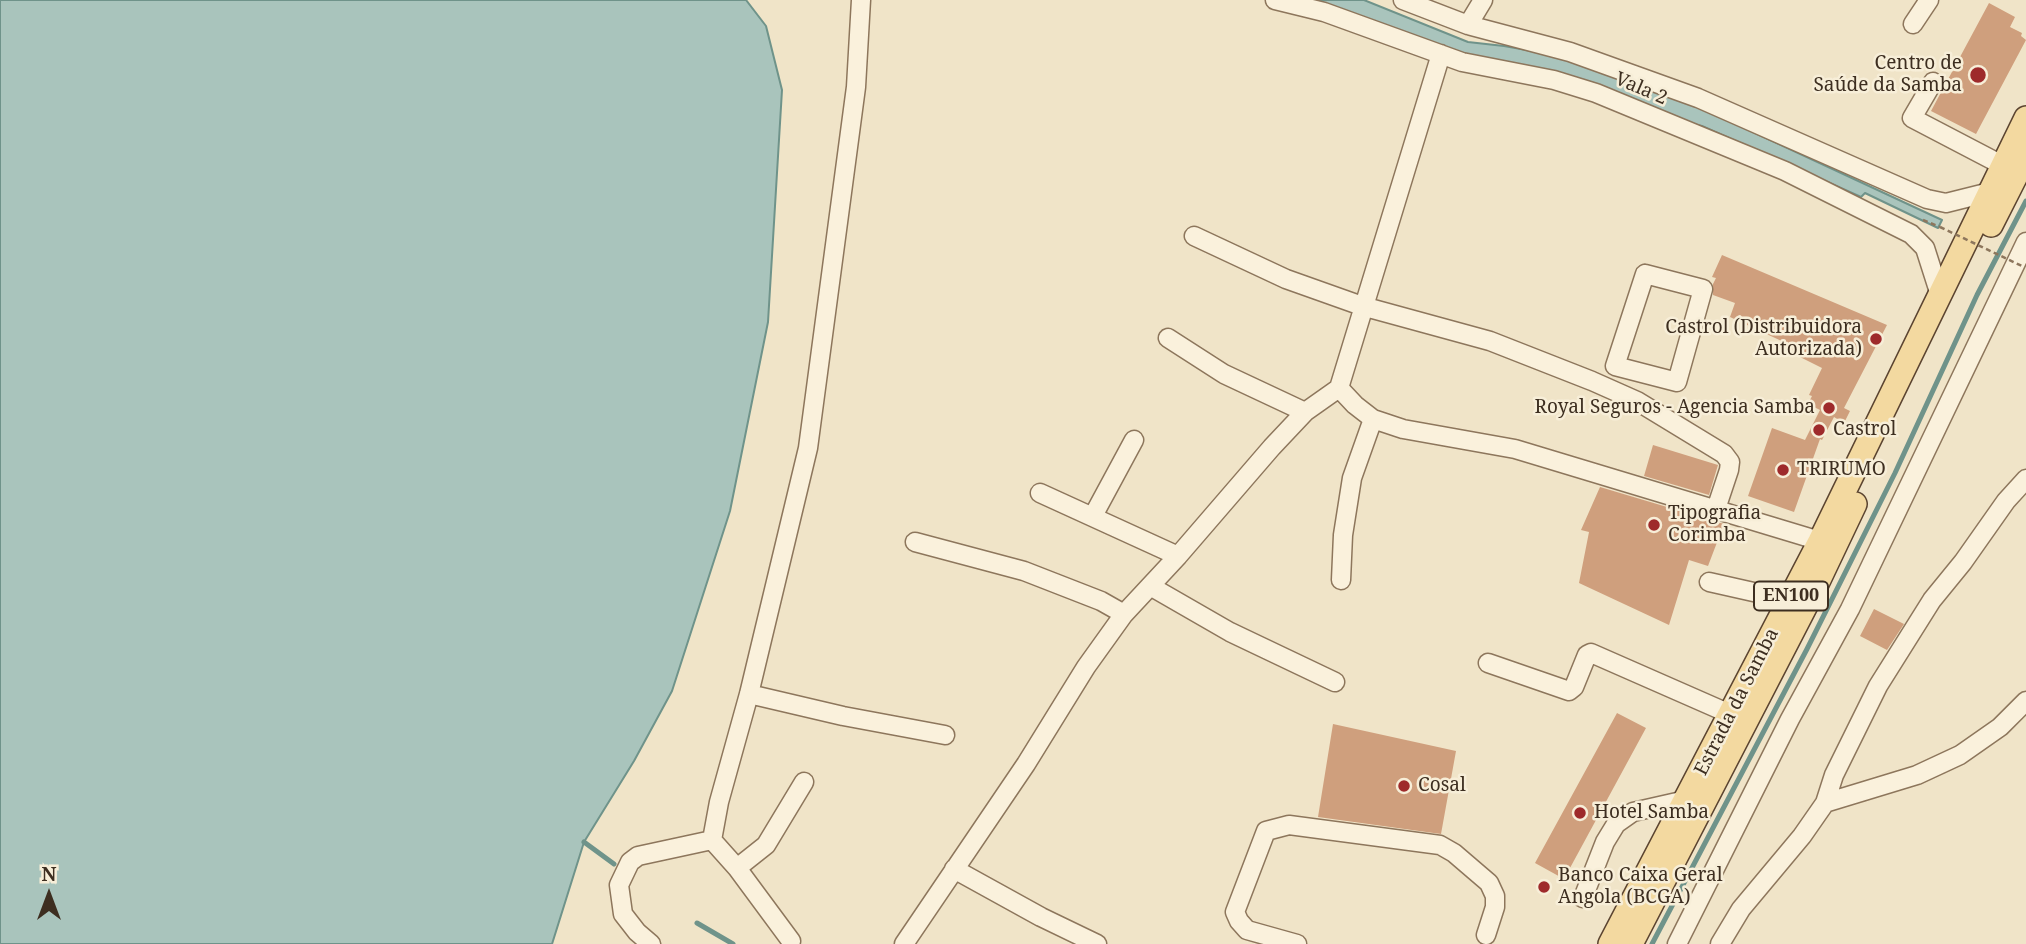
<!DOCTYPE html>
<meta charset="utf-8">
<style>
body{margin:0}
#map{position:relative;width:2026px;height:944px;overflow:hidden;background:#f0e4c8;font-family:"Noto Serif",serif}
canvas{display:block}
.north{position:absolute;left:14px;top:860px;width:70px;height:70px;-webkit-text-stroke:5px #f7eed8;paint-order:stroke;rotate:0deg;font-size:19px;font-weight:700;line-height:28px;text-align:center;color:#3d2e20}
.north::after{content:'';display:block;margin:auto;width:24px;height:32px;background:#3d2e20;clip-path:polygon(50% 0,100% 100%,50% 72%,0 100%)}
</style>
<div id="map">
<canvas width="2026" height="944"></canvas>
<div class="north">N</div>
</div>
<script>
const context = document.querySelector('canvas').getContext('2d');
context.lineJoin = 'round';
function fill(path, color) {
  context.fillStyle = color;
  context.fill(path, 'evenodd');
}
function poly(rows) {
  const path = new Path2D();
  for (const r of rows) {
    path.moveTo(r[0], r[1]);
    for (let i = 2; i < r.length; i += 2) path.lineTo(r[i], r[i + 1]);
  }
  return path;
}
function strokePath(path, color, width, dash) {
  context.strokeStyle = color;
  context.lineWidth = width;
  context.lineCap = dash ? 'butt' : 'round';
  context.setLineDash(dash || []);
  context.stroke(path);
}
function label(font, color, halo, rows, align = 'center') {
  context.font = font + ' "Noto Serif",serif';
  context.lineWidth = 5;
  context.setLineDash([]);
  context.textBaseline = 'middle';
  context.strokeStyle = halo;
  context.fillStyle = color;
  for (const [text, x, y, turn = 0] of rows) {
    context.save();
    context.translate(x, y);
    context.rotate((+turn || 0) * Math.PI / 180);
    context.textAlign = isNaN(turn) ? turn : align;
    if (halo) context.strokeText(text, 0, 0);
    context.fillText(text, 0, 0);
    context.restore();
  }
}
const water = poly([
 [0,0,746,0,766,26,782,90,768,322,730,511,672,691,634,761,584,842,552,944,0,944,0,0],
 [1305,0,1364,0,1468,42,1504,46,1560,56,1602,70,1708,111,1942,220,1938,228,1865,193,1861,197,1702,126,1651,115,1465,59,1305,0]
]);
const stream = poly([
 [584,842,614,864],
 [697,923,733,944],
 [1652,944,1807,649,1895,473,1977,295,2026,201]
]);
const building = poly([
 [1989,3,2015,17,2010,27,2022,33,2021,36,2026,40,1976,134,1931,111],
 [1722,255,1887,325,1844,408,1850,411,1844,423,1834,417,1822,440,1820,439,1794,512,1748,496,1772,428,1805,440,1820,410,1808,404,1812,396,1809,395,1822,368,1786,350,1788,344,1730,317,1735,303,1713,295,1713,284,1716,278,1712,277],
 [1653,445,1718,465,1709,495,1644,476],
 [1600,487,1724,524,1708,566,1689,560,1669,625,1579,583,1589,532,1581,530],
 [1874,609,1904,624,1887,650,1860,636],
 [1617,713,1646,728,1564,879,1535,863],
 [1333,724,1456,751,1441,834,1318,817]
]);
const path = poly([
 [1923,220,1940,227]
]);
const minor = poly([
 [1275,0,1324,12,1462,62,1554,80,1596,93,1785,171,1911,234,1925,248,1940,295],
 [1403,0,1468,25,1570,52,1698,98,1927,199,1946,203,1990,192],
 [1913,24,1929,0],
 [1468,25,1483,0],
 [1933,82,1912,118,2002,165],
 [1194,236,1286,279,1362,306,1490,341,1592,381,1637,401,1724,454,1730,462,1729,470,1716,509],
 [1645,274,1703,289,1677,382,1615,366,1645,274],
 [1168,338,1224,374,1305,412],
 [1339,388,1355,405,1373,419,1403,429,1515,449,1820,541],
 [1040,493,1178,556],
 [1093,516,1134,440],
 [915,542,1024,571,1101,601,1124,614],
 [1341,580,1343,535,1352,478,1373,419],
 [1709,582,1789,600],
 [1150,586,1230,632,1335,682],
 [1488,663,1569,691,1574,687,1587,655,1591,653,1730,714],
 [749,694,843,716,945,735],
 [1825,803,1917,775,1960,755,2000,727,2026,701],
 [712,840,737,868,791,941],
 [737,868,766,845,804,782],
 [954,869,1041,917,1097,944],
 [1583,898,1605,842,1616,824,1633,812,1686,800],
 [651,944,637,932,623,914,619,885,630,862,638,856,712,840,719,802,749,694,808,448,856,87,861,0],
 [904,944,1026,764,1086,667,1124,614,1178,556,1272,447,1305,412,1339,388,1441,54],
 [1297,944,1247,930,1239,921,1235,912,1266,831,1289,825,1440,845,1454,853,1489,883,1495,896,1495,907,1486,935],
 [1677,944,1790,719,1850,609,2026,242],
 [1720,944,1741,909,1802,836,1825,803,1834,775,1878,686,1932,600,1963,562,2006,501,2026,479]
]);
const major = poly([
 [1991,225,2026,156],
 [1610,944,1820,541,2026,118],
 [1631,944,1816,586,1855,504]
]);
const pathBridge = poly([
 [1940,227,2022,266]
]);
const markers = [
 [1978,75,9,"#9e2a2b"],
 [1876,339,7,"#9e2a2b"],
 [1829,408,7,"#9e2a2b"],
 [1819,430,7,"#9e2a2b"],
 [1783,470,7,"#9e2a2b"],
 [1654,525,7,"#9e2a2b"],
 [1404,786,7,"#9e2a2b"],
 [1580,813,7,"#9e2a2b"],
 [1544,887,7,"#9e2a2b"]
];
const shields = [
 [1791,596,74]
];
const shieldNames = [
 ["EN100",1791,596]
];
const poiNames = [
 ["Centro de",1962,64,"right"],
 ["Saúde da Samba",1962,86,"right"],
 ["Castrol (Distribuidora",1862,328,"right"],
 ["Autorizada)",1862,350,"right"],
 ["Royal Seguros - Agencia Samba",1815,408,"right"],
 ["Castrol",1833,430],
 ["TRIRUMO",1797,470],
 ["Tipografia",1668,514],
 ["Corimba",1668,536],
 ["Cosal",1418,786],
 ["Hotel Samba",1594,813],
 ["Banco Caixa Geral",1558,876],
 ["Angola (BCGA)",1558,898]
];
const streetNames = [
 ["Vala 2",1641,89,23],
 ["Estrada da Samba",1737,702,-63]
];
fill(water, '#a9c4bc');
strokePath(water, '#6f938a', 2);
strokePath(stream, '#6f938a', 5);
fill(building, '#cf9f7d');
strokePath(minor, '#8d765c', 21);
strokePath(major, '#5b4430', 26);
strokePath(path, '#8d765c', 2.5, [5, 3.5]);
strokePath(minor, '#faf1dc', 18);
strokePath(major, '#f3d9a0', 23);
strokePath(pathBridge, '#8d765c', 2.5, [5, 3.5]);
for (const [x, y, r, color] of markers) {
  const dot = new Path2D();
  dot.arc(x, y, r, 0, 2 * Math.PI);
  context.fillStyle = color;
  context.fill(dot);
  strokePath(dot, '#f7eed8', 2.5);
}
for (const [x, y, w] of shields) {
  const box = new Path2D();
  box.roundRect(x - w / 2, y - 14.5, w, 29, 5);
  context.fillStyle = '#f7eed8';
  context.fill(box);
  strokePath(box, '#3d2e20', 2);
}
label('bold 18px', '#3d2e20', null, shieldNames);
label('19px', '#3d2e20', '#f7eed8', poiNames, 'left');
label('19px', '#3d2e20', '#f7eed8', streetNames);
</script>
